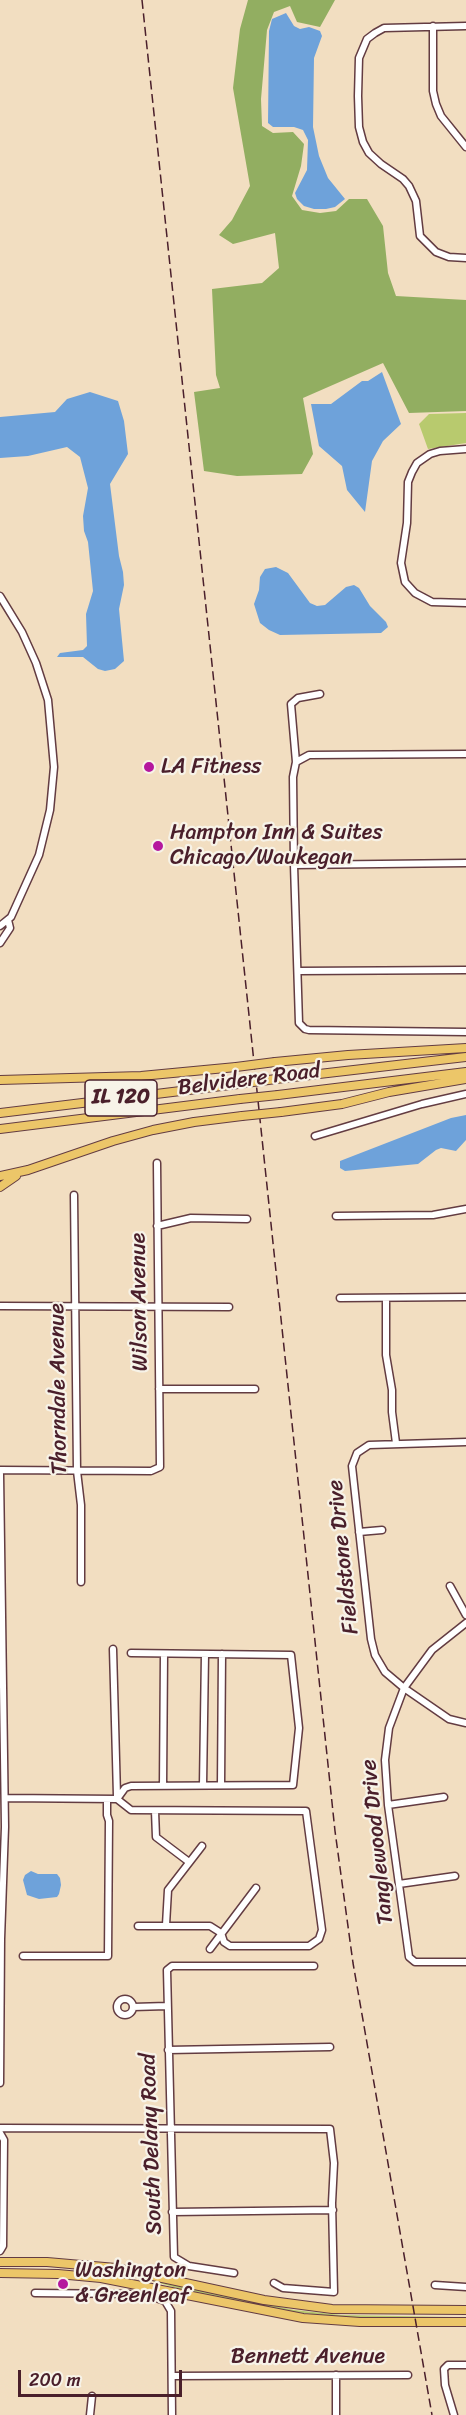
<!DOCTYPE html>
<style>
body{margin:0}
#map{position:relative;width:466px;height:2415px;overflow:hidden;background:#f2dec1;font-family:Sriracha,sans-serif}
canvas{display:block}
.scale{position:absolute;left:18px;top:2370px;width:164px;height:27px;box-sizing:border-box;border:3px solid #4a1f2b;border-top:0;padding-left:8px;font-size:18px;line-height:21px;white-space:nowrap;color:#4a1f2b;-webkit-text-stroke:4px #f7f3e8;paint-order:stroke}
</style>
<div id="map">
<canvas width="466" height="2415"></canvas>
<div class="scale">200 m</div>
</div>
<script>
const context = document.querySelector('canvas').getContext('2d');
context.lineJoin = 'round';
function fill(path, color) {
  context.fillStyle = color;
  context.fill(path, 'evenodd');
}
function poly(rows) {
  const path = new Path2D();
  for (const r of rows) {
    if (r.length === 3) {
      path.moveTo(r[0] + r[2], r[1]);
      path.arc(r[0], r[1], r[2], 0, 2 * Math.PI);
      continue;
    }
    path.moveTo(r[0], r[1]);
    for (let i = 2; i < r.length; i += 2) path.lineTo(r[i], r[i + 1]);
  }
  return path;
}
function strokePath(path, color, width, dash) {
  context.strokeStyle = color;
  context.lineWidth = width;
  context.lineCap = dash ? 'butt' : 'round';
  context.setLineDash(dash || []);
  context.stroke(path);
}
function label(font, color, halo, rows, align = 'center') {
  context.font = font + ' Sriracha,sans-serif';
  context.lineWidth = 4.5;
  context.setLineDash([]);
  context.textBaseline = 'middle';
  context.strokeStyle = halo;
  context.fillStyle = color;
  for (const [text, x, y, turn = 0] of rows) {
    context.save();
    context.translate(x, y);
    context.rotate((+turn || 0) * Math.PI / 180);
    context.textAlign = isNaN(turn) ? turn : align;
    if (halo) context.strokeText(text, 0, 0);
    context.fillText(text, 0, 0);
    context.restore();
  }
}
const green = poly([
 [466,413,466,443,428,449,419,424,429,414],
 [138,2277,294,2310,341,2315,454,2317,340,2317,294,2312,177,2288]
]);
const forest = poly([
 [248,0,335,0,320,27,297,22,290,6,274,12,267,30,261,99,262,126,273,133,293,132,304,144,301,166,292,196,302,210,320,213,336,211,349,199,367,199,383,226,388,273,396,296,466,300,466,411,409,413,383,363,303,398,313,454,302,474,237,476,204,471,194,392,220,388,216,375,212,289,262,283,279,268,275,233,233,244,219,235,232,220,250,186,233,88,240,29]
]);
const water = poly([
 [286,13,294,26,300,29,309,27,320,31,322,36,314,58,313,127,319,156,328,178,345,199,335,207,326,209,314,209,304,206,297,199,295,193,307,170,308,140,303,130,294,127,273,127,268,123,269,31,272,19],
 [382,372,401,424,383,441,372,461,365,512,347,490,342,466,319,446,311,404,331,404,362,381,368,381],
 [90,392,118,401,124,421,128,454,110,484,119,556,123,572,124,585,119,609,124,661,115,669,105,671,98,669,83,657,57,657,60,653,83,650,87,646,86,614,93,591,88,542,84,531,83,516,88,488,80,457,67,447,28,456,0,458,0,417,55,412,67,399],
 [276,567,288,573,310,603,317,606,325,605,346,587,354,585,359,588,370,606,386,622,388,627,381,633,280,635,269,630,260,623,254,604,259,590,260,577,265,569],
 [466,1115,466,1140,456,1151,441,1148,436,1150,418,1164,345,1171,340,1168,340,1161,451,1118],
 [31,1871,38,1874,57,1874,60,1878,61,1885,59,1894,57,1897,39,1899,27,1895,23,1880,25,1875]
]);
const minor = poly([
 [433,26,433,91,436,104,441,116,466,147],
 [466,26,384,28,375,33,367,39,359,58,358,96,359,127,363,142,369,153,381,164,403,179,409,186,416,201,420,236,436,252,449,257,466,258],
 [466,449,440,451,430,454,417,463,412,472,408,482,407,523,401,563,405,582,415,593,432,602,466,603],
 [0,596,22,632,36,663,48,700,54,767,50,810,39,855,11,917,0,926],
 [320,694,298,698,291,704,296,762,293,777,294,865,299,1023,305,1029,309,1030,466,1032],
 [296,762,309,755,466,754],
 [294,865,466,863],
 [0,943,10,928,8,920],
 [298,971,466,970],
 [315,1136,422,1104,466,1094],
 [74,1195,77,1471,81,1505,81,1582],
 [336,1216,433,1215,466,1209],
 [157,1226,191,1218,247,1219],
 [340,1298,466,1297],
 [386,1298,386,1355,392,1390,392,1412,396,1443],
 [0,1306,229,1307],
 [159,1389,255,1389],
 [466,1442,369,1445,357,1453,352,1466,371,1639,375,1655,385,1672,404,1688,449,1719,466,1723],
 [0,1470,151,1471,160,1467,157,1163],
 [0,1474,5,1827,1,1939,0,2083],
 [359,1532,382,1530],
 [450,1586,466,1615],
 [466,1623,432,1650,404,1688,389,1728,385,1760,388,1805,409,1957,415,1962,466,1962],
 [113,1649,117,1796],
 [203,1785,205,1654],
 [221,1785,222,1654],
 [163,1786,164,1654],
 [5,1798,117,1799],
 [117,1799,131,1810,306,1811,322,1930,319,1939,309,1946,230,1946,224,1942,221,1933,210,1926,138,1926],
 [117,1799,125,1788,131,1786,293,1785,299,1728,291,1655,131,1653],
 [388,1805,444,1797],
 [155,1811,156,1837,189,1862],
 [399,1884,455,1876],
 [166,1925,168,1890,202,1846],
 [210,1949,256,1888],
 [23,1956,108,1956,109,1821,107,1815,107,1799],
 [125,2007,8],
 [133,2007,167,2006],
 [168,2050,330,2047],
 [0,2128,330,2129,334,2163,332,2203,334,2292,283,2288,274,2283],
 [0,2133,4,2140,3,2246,0,2251],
 [172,2212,333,2210],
 [234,2273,189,2266,174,2257,167,1970,172,1966,314,1966],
 [435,2285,466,2287],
 [35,2293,130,2294,150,2296,165,2301,171,2311,172,2415],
 [336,2375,336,2415],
 [172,2376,408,2375],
 [90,2415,92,2396],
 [454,2415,445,2385,444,2369,448,2365,466,2365]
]);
const major = poly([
 [275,1062,348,1055,466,1048],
 [276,1079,466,1057],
 [0,1080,141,1076,236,1067],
 [278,1095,466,1072],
 [281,1112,342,1104,389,1092,466,1079],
 [0,1113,238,1084],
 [0,1129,240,1099],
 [0,1176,28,1170,113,1141,153,1130,194,1122,242,1116],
 [0,1187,16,1176],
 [0,2262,47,2262,116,2268,264,2300,332,2309,466,2310],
 [0,2273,58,2274,101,2278,303,2318,360,2322,466,2322]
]);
const rail = poly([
 [142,0,335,1831,353,1963,432,2415]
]);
const majorBridge = poly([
 [236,1067,275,1062],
 [238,1084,276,1079],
 [240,1099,278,1095],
 [242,1116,281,1112]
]);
const markers = [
 [149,767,6,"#b5179e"],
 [158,846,6,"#b5179e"],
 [63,2284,6,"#b5179e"]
];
const shields = [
 [121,1098,72]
];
const shieldNames = [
 ["IL 120",121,1098]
];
const poiNames = [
 ["LA Fitness",161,767],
 ["Hampton Inn & Suites",170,833],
 ["Chicago/Waukegan",170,858],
 ["Washington",75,2271],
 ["& Greenleaf",75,2296]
];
const streetNames = [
 ["Belvidere Road",249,1080,-7],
 ["Wilson Avenue",140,1302,-91],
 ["Thorndale Avenue",59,1389,-91],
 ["Fieldstone Drive",344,1557,-96],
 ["Tanglewood Drive",378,1842,-96],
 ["South Delany Road",152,2144,-92],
 ["Bennett Avenue",308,2357]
];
fill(green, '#b8ca6e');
fill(forest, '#92ae61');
fill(water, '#6ea2da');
strokePath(minor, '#633c42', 9);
strokePath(major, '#633c42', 10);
strokePath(minor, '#fff', 6);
strokePath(major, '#ecc669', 8);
strokePath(rail, '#4a1f2b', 1.5, [9, 4.5]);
strokePath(majorBridge, '#633c42', 10, []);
strokePath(majorBridge, '#ecc669', 8);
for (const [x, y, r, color] of markers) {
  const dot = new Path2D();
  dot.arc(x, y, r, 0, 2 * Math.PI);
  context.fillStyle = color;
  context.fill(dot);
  strokePath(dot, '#f7f3e8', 2);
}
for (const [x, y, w] of shields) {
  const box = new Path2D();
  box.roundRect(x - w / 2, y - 18, w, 36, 4.5);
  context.fillStyle = '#f7f3e8';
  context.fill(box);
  strokePath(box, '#4a1f2b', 1.5);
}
label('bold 21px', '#4a1f2b', null, shieldNames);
label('22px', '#4a1f2b', '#f7f3e8', poiNames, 'left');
label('22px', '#4a1f2b', '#f7f3e8', streetNames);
</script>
